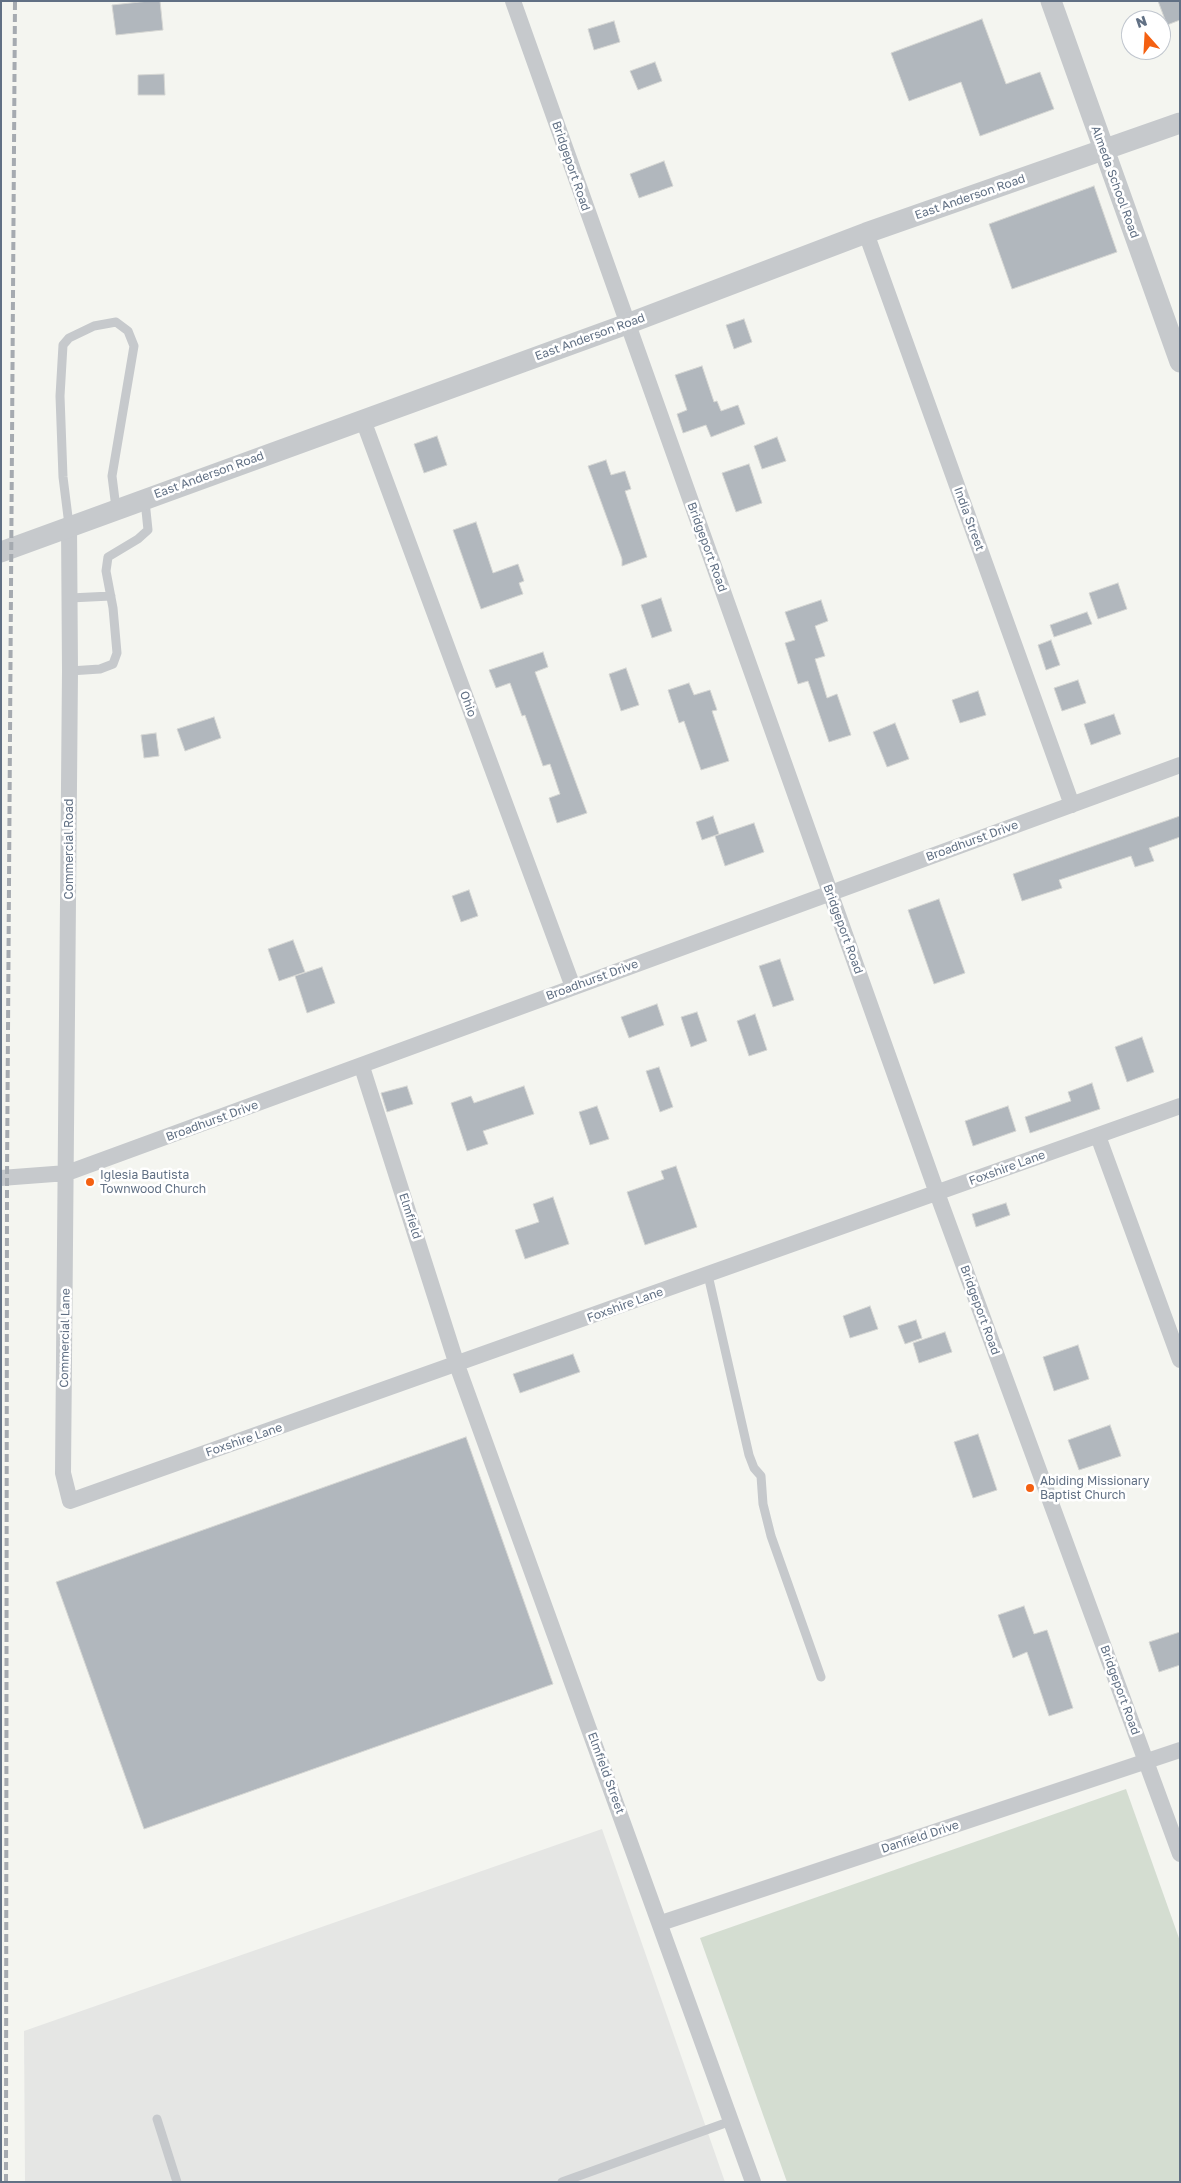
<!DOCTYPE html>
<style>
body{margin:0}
#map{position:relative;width:1181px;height:2183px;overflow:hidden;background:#f4f5f0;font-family:"Golos Text",sans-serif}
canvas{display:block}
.frame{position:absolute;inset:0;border:2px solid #617084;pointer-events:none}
.north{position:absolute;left:1121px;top:10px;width:50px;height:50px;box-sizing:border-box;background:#fff;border:1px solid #c0c6ce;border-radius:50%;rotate:341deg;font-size:14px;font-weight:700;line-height:20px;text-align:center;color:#617084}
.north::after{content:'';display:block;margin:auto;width:18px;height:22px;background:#f46011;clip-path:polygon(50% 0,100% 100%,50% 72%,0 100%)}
</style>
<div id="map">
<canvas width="1181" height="2183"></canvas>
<div class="frame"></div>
<div class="north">N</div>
</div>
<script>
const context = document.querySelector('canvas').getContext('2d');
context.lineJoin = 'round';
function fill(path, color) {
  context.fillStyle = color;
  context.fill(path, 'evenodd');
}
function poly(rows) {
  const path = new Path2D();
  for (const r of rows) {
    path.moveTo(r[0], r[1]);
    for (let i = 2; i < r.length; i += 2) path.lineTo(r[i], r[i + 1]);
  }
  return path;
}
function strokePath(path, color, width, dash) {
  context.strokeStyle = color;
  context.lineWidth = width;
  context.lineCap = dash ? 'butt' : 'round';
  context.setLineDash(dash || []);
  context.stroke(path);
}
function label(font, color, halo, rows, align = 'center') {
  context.font = font + ' "Golos Text",sans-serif';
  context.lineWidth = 5;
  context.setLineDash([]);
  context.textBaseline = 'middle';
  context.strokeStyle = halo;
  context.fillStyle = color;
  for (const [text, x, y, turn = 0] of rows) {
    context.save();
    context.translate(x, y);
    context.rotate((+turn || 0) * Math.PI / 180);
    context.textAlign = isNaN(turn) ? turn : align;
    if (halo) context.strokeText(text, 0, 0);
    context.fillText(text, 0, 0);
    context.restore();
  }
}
const built = poly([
 [602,1829,725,2182,25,2182,24,2031]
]);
const green = poly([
 [1126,1789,1180,1941,1180,2182,787,2182,700,1938]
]);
const building = poly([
 [149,1,160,1,163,30,116,35,112,5,149,1],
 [1158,1,1180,1,1180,20,1167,25,1158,1],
 [982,19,1006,84,1040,72,1054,109,980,136,961,82,909,101,891,53,982,19],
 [614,21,620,42,594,50,588,29,614,21],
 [655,62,662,81,638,90,630,71,655,62],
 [164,74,165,95,138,95,138,75,164,74],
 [664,161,673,186,639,198,630,174,664,161],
 [1094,186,1117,252,1012,289,989,224,1094,186],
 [744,319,752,342,734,349,726,325,744,319],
 [702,366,714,402,717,401,721,411,738,405,745,424,711,437,706,425,683,433,677,414,687,410,675,375,702,366],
 [437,436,447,465,424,473,414,444,437,436],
 [777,437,786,461,762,469,754,446,777,437],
 [606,460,611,475,625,471,631,489,625,491,647,557,622,566,622,559,588,466,606,460],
 [749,464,762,503,736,512,722,473,749,464],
 [476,522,493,573,518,564,524,581,519,583,523,594,481,609,453,530,476,522],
 [1118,583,1127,609,1098,619,1089,593,1118,583],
 [661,598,672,631,652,638,641,605,661,598],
 [821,600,828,621,815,626,825,656,815,659,827,698,837,694,851,735,829,742,808,681,798,684,785,643,795,640,785,612,821,600],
 [1087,612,1092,624,1054,637,1050,625,1087,612],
 [1051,640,1060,665,1046,670,1038,645,1051,640],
 [543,652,548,667,535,672,587,813,557,823,549,798,560,794,550,764,543,766,525,715,522,716,510,683,496,688,489,670,543,652],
 [626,668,639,705,621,711,609,674,626,668],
 [1078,680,1086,703,1062,711,1054,688,1078,680],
 [689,683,694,695,710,690,717,710,712,711,729,761,701,770,684,721,679,723,668,690,689,683],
 [978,691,986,715,960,723,952,700,978,691],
 [1114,714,1121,734,1091,745,1084,724,1114,714],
 [214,717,221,738,185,751,177,729,214,717],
 [895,723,909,759,887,767,873,732,895,723],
 [156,733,159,756,144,758,141,735,156,733],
 [713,816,719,834,702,840,696,822,713,816],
 [1180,816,1180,837,1149,848,1154,861,1135,867,1131,856,1059,880,1062,888,1022,901,1013,874,1180,816],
 [754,823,764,852,725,866,715,836,754,823],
 [469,890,478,916,461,922,452,896,469,890],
 [939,899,965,973,934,984,908,910,939,899],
 [293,940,305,972,279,981,268,949,293,940],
 [780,959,794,1000,773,1007,759,966,780,959],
 [322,967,335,1003,307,1013,295,976,322,967],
 [657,1004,664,1025,629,1038,621,1017,657,1004],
 [697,1012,707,1041,691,1047,681,1017,697,1012],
 [755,1014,767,1050,749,1056,737,1021,755,1014],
 [1142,1037,1154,1072,1127,1082,1115,1047,1142,1037],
 [659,1067,673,1107,660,1112,646,1071,659,1067],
 [1092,1083,1100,1109,1030,1133,1025,1117,1071,1101,1068,1092,1092,1083],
 [407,1086,413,1104,387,1112,381,1093,407,1086],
 [524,1086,534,1114,483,1131,488,1144,467,1151,451,1103,471,1096,474,1103,524,1086],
 [597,1106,609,1139,590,1145,579,1112,597,1106],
 [1008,1106,1016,1131,973,1146,965,1121,1008,1106],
 [676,1166,697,1227,645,1245,627,1192,664,1179,661,1171,676,1166],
 [553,1197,569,1244,525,1259,515,1230,539,1222,533,1204,553,1197],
 [1006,1203,1010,1215,976,1227,972,1214,1006,1203],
 [870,1306,878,1329,850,1338,843,1316,870,1306],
 [916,1320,922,1338,905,1344,898,1326,916,1320],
 [945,1332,952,1352,919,1363,913,1343,945,1332],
 [1078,1345,1089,1379,1054,1391,1043,1357,1078,1345],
 [573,1354,580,1372,520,1393,513,1374,573,1354],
 [1110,1425,1121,1456,1079,1470,1068,1440,1110,1425],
 [978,1434,997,1490,973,1498,954,1442,978,1434],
 [466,1437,553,1684,144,1829,56,1582,466,1437],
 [1024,1606,1034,1634,1047,1630,1073,1708,1049,1716,1027,1652,1013,1658,998,1615,1024,1606],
 [1180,1632,1180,1665,1159,1672,1149,1642,1180,1632]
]);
const service = poly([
 [69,525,63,477,60,396,63,345,69,338,94,326,116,322,128,331,134,346,112,476,116,508],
 [70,598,111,596],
 [70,671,100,669,113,664,117,653,113,608,106,571,108,557,138,539,148,530,145,501],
 [708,1275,749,1455,754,1468,761,1476,763,1504,771,1536,821,1677],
 [157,2119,177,2182],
 [562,2182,731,2121]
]);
const minor = poly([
 [513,1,937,1193,1180,1854],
 [866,233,1072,805],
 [363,420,573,987],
 [69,525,70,671,63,1473,70,1501,1180,1106],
 [362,1067,457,1365,753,2182],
 [1098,1136,1180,1360],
 [1,1178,67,1173,1180,765],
 [661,1923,1180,1750]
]);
const tertiary = poly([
 [1051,1,1180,362],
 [1,552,627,324,866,233,1180,123]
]);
const rail = poly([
 [6,2182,7,1178,15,1]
]);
const markers = [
 [90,1182,5,"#f46011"],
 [1030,1488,5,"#f46011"]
];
const streetNames = [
 ["Bridgeport Road",571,166,71],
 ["Almeda School Road",1115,182,70],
 ["East Anderson Road",970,197,-19],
 ["East Anderson Road",590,337,-20],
 ["East Anderson Road",209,475,-20],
 ["India Street",969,519,70],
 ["Bridgeport Road",707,547,70],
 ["Ohio",468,704,70],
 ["Broadhurst Drive",972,841,-20],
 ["Commercial Road",69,849,-90],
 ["Bridgeport Road",843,929,70],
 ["Broadhurst Drive",592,980,-20],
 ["Broadhurst Drive",212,1121,-20],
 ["Foxshire Lane",1007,1168,-20],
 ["Elmfield",410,1216,72],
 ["Foxshire Lane",625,1305,-20],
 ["Bridgeport Road",980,1310,70],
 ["Commercial Lane",65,1338,-89],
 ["Foxshire Lane",244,1440,-19],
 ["Bridgeport Road",1120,1690,70],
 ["Elmfield Street",606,1773,70],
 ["Danfield Drive",920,1837,-18]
];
const poiNames = [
 ["Iglesia Bautista",100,1175],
 ["Townwood Church",100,1189],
 ["Abiding Missionary",1040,1481],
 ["Baptist Church",1040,1495]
];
fill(built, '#e5e6e4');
fill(green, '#d4ddd1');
fill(building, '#b1b7bd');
strokePath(building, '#d5d6d3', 1);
strokePath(service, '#c6c9cc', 9);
strokePath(minor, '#c6c9cc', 16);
strokePath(tertiary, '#c6c9cc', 21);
strokePath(rail, '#a5aab0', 4, [8, 4]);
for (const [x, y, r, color] of markers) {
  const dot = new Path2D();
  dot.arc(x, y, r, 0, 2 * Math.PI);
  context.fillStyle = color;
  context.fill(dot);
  strokePath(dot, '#fff', 2);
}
label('12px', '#617084', '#fff', streetNames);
label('12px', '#617084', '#fff', poiNames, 'left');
</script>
